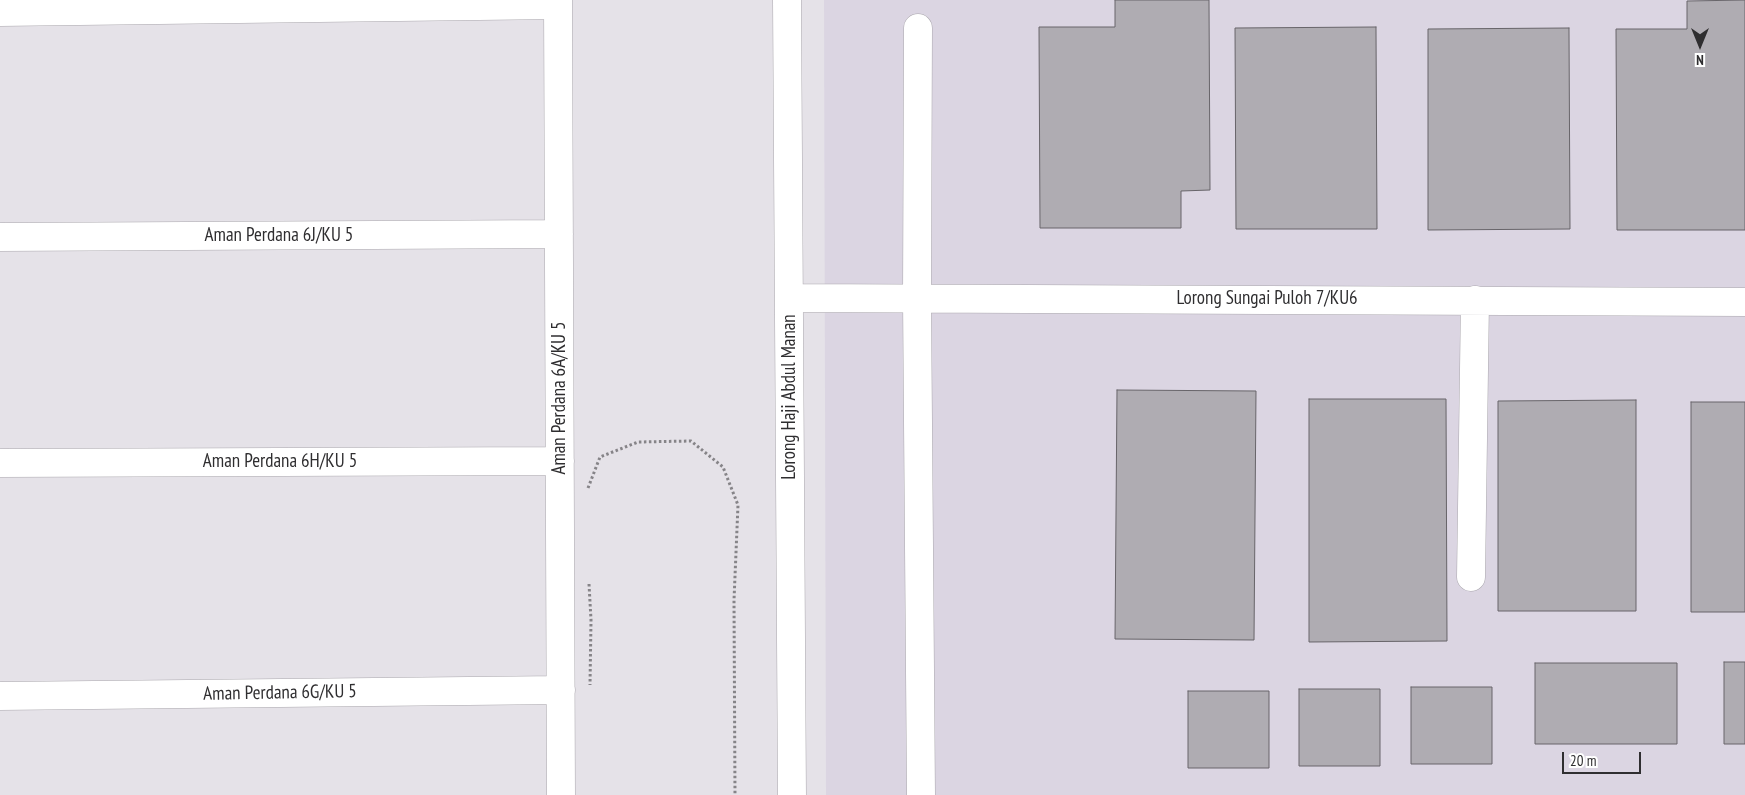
<!DOCTYPE html>
<style>
body{margin:0}
#map{position:relative;width:1745px;height:795px;overflow:hidden;background:#e5e2e8;font-family:"PT Sans Narrow",sans-serif}
canvas{display:block}
.north{position:absolute;left:1675px;top:20px;width:50px;height:50px;-webkit-text-stroke:4px #fff;paint-order:stroke;rotate:180deg;font-size:14px;font-weight:700;line-height:20px;text-align:center;color:#2f2e30}
.north::after{content:'';display:block;margin:auto;width:18px;height:22px;background:#2f2e30;clip-path:polygon(50% 0,100% 100%,50% 72%,0 100%)}
.scale{position:absolute;left:1562px;top:752px;width:79px;height:22px;box-sizing:border-box;border:2px solid #2f2e30;border-top:0;padding-left:6px;font-size:15px;line-height:18px;white-space:nowrap;color:#2f2e30;-webkit-text-stroke:4px #fff;paint-order:stroke}
</style>
<div id="map">
<canvas width="1745" height="795"></canvas>
<div class="north">N</div>
<div class="scale">20 m</div>
</div>
<script>
const context = document.querySelector('canvas').getContext('2d');
context.lineJoin = 'round';
function fill(path, color) {
  context.fillStyle = color;
  context.fill(path, 'evenodd');
}
function poly(rows) {
  const path = new Path2D();
  for (const r of rows) {
    path.moveTo(r[0], r[1]);
    for (let i = 2; i < r.length; i += 2) path.lineTo(r[i], r[i + 1]);
  }
  return path;
}
function strokePath(path, color, width, dash) {
  context.strokeStyle = color;
  context.lineWidth = width;
  context.lineCap = dash ? 'butt' : 'round';
  context.setLineDash(dash || []);
  context.stroke(path);
}
function label(font, color, halo, rows, align = 'center') {
  context.font = font + ' "PT Sans Narrow",sans-serif';
  context.lineWidth = 4;
  context.setLineDash([]);
  context.textBaseline = 'middle';
  context.strokeStyle = halo;
  context.fillStyle = color;
  for (const [text, x, y, turn = 0] of rows) {
    context.save();
    context.translate(x, y);
    context.rotate((+turn || 0) * Math.PI / 180);
    context.textAlign = isNaN(turn) ? turn : align;
    if (halo) context.strokeText(text, 0, 0);
    context.fillText(text, 0, 0);
    context.restore();
  }
}
const built = poly([
 [824,0,1745,0,1745,795,826,795]
]);
const building = poly([
 [1115,0,1209,0,1210,190,1181,191,1181,228,1040,228,1039,27,1115,27,1115,0],
 [1745,0,1745,230,1617,230,1616,29,1687,29,1687,1,1745,0],
 [1376,27,1377,229,1236,229,1235,28,1376,27],
 [1569,28,1570,229,1428,230,1428,29,1569,28],
 [1117,390,1256,391,1254,640,1115,639,1117,390],
 [1309,399,1446,399,1447,641,1309,642,1309,399],
 [1636,400,1636,611,1498,611,1498,401,1636,400],
 [1691,402,1745,402,1745,612,1691,612,1691,402],
 [1724,662,1745,662,1745,744,1724,744,1724,662],
 [1535,663,1677,663,1677,744,1535,744,1535,663],
 [1411,687,1492,687,1492,764,1411,764,1411,687],
 [1299,689,1380,689,1380,766,1299,766,1299,689],
 [1188,691,1269,691,1269,768,1188,768,1188,691]
]);
const path = poly([
 [588,488,600,457,638,442,691,441,723,467,738,505,734,600,735,795],
 [589,584,591,620,590,685]
]);
const minor = poly([
 [558,0,561,795],
 [787,0,792,795],
 [0,12,558,5],
 [918,28,917,298,921,795],
 [0,237,559,234],
 [789,298,1745,302],
 [0,463,560,461],
 [1471,577,1475,300],
 [0,696,561,690]
]);
const streetNames = [
 ["Aman Perdana 6J/KU 5",279,236],
 ["Lorong Sungai Puloh 7/KU6",1267,299],
 ["Lorong Haji Abdul Manan",790,397,-90],
 ["Aman Perdana 6A/KU 5",560,398,-90],
 ["Aman Perdana 6H/KU 5",280,462],
 ["Aman Perdana 6G/KU 5",280,693,-1]
];
fill(built, '#dbd5e2');
fill(building, '#afacb2');
strokePath(building, '#68656a', 1);
strokePath(minor, '#aaa7ad', 29);
strokePath(path, '#868488', 3, [2.5, 2.5]);
strokePath(minor, '#fff', 28);
label('19px', '#2f2e30', '#fff', streetNames);
</script>
